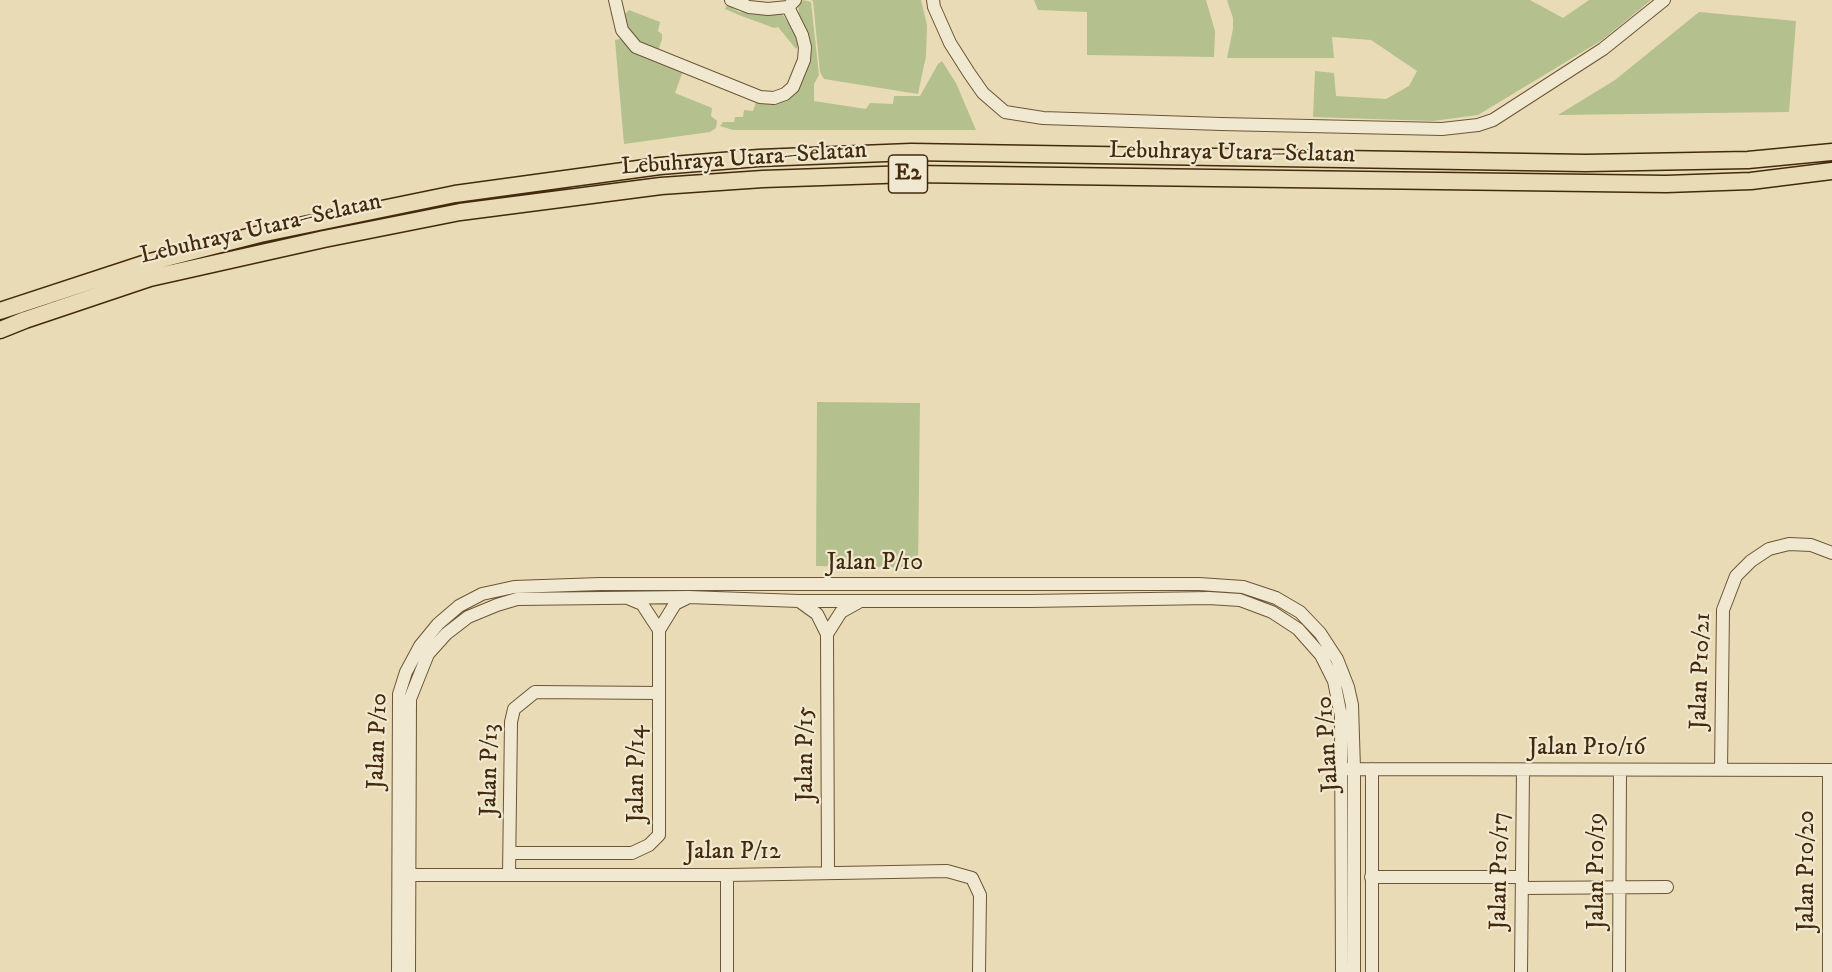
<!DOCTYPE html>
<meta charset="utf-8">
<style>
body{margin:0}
canvas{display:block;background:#e8dbb6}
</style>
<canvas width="1832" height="972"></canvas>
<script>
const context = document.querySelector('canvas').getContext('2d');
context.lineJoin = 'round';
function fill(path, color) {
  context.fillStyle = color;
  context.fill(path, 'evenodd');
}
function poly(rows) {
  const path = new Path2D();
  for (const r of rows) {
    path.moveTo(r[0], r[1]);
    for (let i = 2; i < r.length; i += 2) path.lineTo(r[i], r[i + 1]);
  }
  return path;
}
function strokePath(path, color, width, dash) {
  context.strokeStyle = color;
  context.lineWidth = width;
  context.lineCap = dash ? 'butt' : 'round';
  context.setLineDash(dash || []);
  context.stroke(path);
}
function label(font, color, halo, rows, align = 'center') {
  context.font = font + ' "IM FELL DW Pica",serif';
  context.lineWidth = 4.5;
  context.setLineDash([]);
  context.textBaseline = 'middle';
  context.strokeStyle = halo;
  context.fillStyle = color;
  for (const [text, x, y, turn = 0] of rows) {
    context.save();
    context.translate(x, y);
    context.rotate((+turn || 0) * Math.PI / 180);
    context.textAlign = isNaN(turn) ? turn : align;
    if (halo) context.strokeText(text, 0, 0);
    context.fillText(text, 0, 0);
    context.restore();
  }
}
const green = poly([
 [803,0,811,2,819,75,814,84,814,101,866,109,870,103,893,104,894,96,920,96,938,64,942,61,956,83,976,130,733,130,720,126,723,122,734,122,735,117,743,117,744,110,753,111,756,102,793,94,803,80,807,67,798,6],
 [811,0,921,0,927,25,926,56,918,94,824,79,820,72,813,1],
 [1034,0,1206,0,1215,31,1214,57,1087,55,1087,12,1038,10],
 [1227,0,1530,0,1563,18,1589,0,1651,0,1602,40,1478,115,1433,121,1313,117,1315,71,1334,73,1336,96,1386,99,1409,86,1417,71,1371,40,1332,37,1334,58,1227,58,1233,29,1233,18],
 [727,5,739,12,749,13,782,14,794,31,800,44,796,49,778,27,774,28,739,15,725,9],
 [629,10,660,22,658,31,662,34,662,39,658,51,631,39,623,16],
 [1699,12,1796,21,1789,112,1558,115,1615,80],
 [620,39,634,51,683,71,675,93,712,108,711,116,717,121,716,128,710,132,624,144,615,40],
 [817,402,920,403,918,568,816,566]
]);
const minor = poly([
 [615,0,622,30,636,47,760,97,774,98,785,94,793,87,804,60,805,47,802,35,788,7],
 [731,0,749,7,768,9,788,7,795,0],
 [933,0,934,7,950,43,969,73,983,93,1005,112,1043,118,1221,124,1442,129,1478,125,1493,120,1603,49,1664,0],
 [630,599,642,604,659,630],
 [799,601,817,614,827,634,828,873],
 [827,634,841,612,859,602],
 [1346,769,1832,770],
 [1372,769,1372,972],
 [1721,770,1723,610,1736,576,1751,561,1769,549,1789,544,1811,545,1832,553],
 [1829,770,1829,972],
 [510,853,632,853,649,845,659,835,659,630,675,604,687,598],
 [404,875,727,875,947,871,972,878,980,895,979,972],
 [509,875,511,722,514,709,535,692,659,693],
 [727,875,727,972],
 [1371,877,1522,877],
 [1522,888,1667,887],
 [398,972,399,694,406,672,420,646,438,624,459,606,482,594,514,587,600,584,1199,584,1243,587,1276,598,1300,612,1320,633,1337,659,1348,687,1352,705,1354,769,1354,972],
 [409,972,410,699,428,654,446,634,468,617,497,605,517,599,688,597,799,601,1030,601,1209,598,1240,600,1272,612,1298,629,1321,655,1334,681,1341,716,1342,972],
 [1521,972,1523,770],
 [1619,972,1620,770]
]);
const highway = poly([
 [0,311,146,263,260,234,455,194,660,166,759,158,911,152,1586,163,1748,160,1832,152],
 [0,330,25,320,150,278,324,239,460,212,661,186,763,179,911,174,1666,184,1751,181,1832,171]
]);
const shields = [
 [908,174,39]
];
const shieldNames = [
 ["E2",908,174]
];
const streetNames = [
 ["Lebuhraya Utara–Selatan",1232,154,1],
 ["Lebuhraya Utara–Selatan",744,160,-4],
 ["Lebuhraya Utara–Selatan",261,230,-13],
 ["Jalan P/10",875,564],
 ["Jalan P10/21",1702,671,-88],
 ["Jalan P/10",379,741,-88],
 ["Jalan P/10",1329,744,-94],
 ["Jalan P10/16",1587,749],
 ["Jalan P/15",807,754,-90],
 ["Jalan P/13",491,770,-89],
 ["Jalan P/14",638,774,-90],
 ["Jalan P/12",733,853],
 ["Jalan P10/17",1501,871,-89],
 ["Jalan P10/19",1598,871,-90],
 ["Jalan P10/20",1808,871,-90]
];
fill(green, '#b5c08f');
strokePath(minor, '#6c5637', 14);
strokePath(highway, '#432a0d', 19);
strokePath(minor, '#f0e8d0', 12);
strokePath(highway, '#e8dbb6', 16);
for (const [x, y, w] of shields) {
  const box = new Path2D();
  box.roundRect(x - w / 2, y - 19, w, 38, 4.5);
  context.fillStyle = '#f0e8d0';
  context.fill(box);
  strokePath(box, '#432a0d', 1.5);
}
label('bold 22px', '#432a0d', null, shieldNames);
label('24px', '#432a0d', '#f0e8d0', streetNames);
</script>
